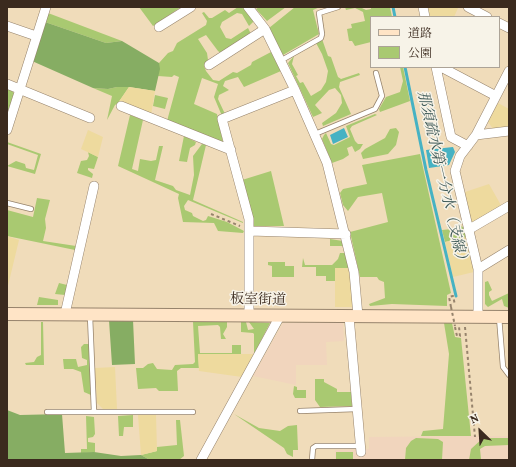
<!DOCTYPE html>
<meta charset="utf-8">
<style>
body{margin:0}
#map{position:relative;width:516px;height:467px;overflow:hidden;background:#f0dcba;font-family:Vollkorn,"Noto Serif JP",serif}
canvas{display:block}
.frame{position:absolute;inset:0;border:8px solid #3b2a1e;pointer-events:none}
.legend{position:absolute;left:370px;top:16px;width:130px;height:52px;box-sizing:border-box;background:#f7f3e8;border:1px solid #aca397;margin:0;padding:5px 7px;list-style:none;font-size:12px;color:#3b2a1e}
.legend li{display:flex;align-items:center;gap:8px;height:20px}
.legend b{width:20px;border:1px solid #aca397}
.north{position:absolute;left:460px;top:411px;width:40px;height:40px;-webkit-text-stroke:3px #f7f3e8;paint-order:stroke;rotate:335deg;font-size:11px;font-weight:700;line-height:16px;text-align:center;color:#3b2a1e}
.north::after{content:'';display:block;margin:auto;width:14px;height:18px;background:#3b2a1e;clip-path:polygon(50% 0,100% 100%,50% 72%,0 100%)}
</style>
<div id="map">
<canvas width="516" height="467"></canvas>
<div class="frame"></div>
<ul class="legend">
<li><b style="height:5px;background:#ffe4c6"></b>道路</li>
<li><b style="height:11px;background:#a9c971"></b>公園</li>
</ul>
<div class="north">N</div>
</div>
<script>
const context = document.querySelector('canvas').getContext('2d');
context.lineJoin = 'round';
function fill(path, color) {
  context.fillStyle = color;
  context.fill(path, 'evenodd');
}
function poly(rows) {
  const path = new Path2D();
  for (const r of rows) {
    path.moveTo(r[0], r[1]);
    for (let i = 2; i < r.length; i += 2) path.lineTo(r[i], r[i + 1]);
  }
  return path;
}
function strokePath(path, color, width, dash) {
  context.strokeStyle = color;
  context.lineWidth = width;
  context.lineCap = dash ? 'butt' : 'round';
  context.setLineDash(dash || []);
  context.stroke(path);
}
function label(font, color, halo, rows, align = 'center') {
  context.font = font + ' Vollkorn,"Noto Serif JP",serif';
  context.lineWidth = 3;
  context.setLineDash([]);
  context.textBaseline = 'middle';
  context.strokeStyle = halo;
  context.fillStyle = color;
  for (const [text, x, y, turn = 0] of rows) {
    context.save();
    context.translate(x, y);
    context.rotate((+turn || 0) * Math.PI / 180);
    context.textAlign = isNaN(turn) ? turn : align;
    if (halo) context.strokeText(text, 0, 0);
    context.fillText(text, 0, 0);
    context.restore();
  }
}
const built = poly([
 [343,322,344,341,326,342,327,365,296,365,296,385,253,376,283,323],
 [476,436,509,436,509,460,335,460,335,450,369,449,369,437]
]);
const green = poly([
 [139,7,181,7,153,26],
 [238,7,246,9,254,21,249,26,242,14,237,13,222,22,220,27,226,38,231,39,248,28,251,34,222,54,218,51,206,35,198,39,207,53,208,60,204,66,206,71,213,80,219,81,233,72,237,73,251,65,252,62,271,52,281,71,244,87,238,77,225,81,223,86,229,90,219,95,218,99,225,114,222,116,214,97,218,84,202,78,194,104,217,114,223,142,222,144,167,121,179,77,174,75,172,77,158,76,159,63,168,53,173,51,177,43,206,25,207,21,202,13,204,12,209,18,212,18,225,10,229,13],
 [259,7,286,7,267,21,256,9],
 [295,7,320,7,313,10,319,34,283,55,269,28],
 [345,7,360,7,366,10,371,9,371,7,390,7,392,17,371,17,371,42,355,46,352,41,349,41,347,29,352,28,351,24,365,21,363,12,355,8,346,10],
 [48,13,122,41,106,43,45,22],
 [322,39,328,56,331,57,338,77,341,79,359,73,360,75,340,82,339,87,351,114,323,126,322,123,336,113,342,103,341,95,335,88,329,90,315,105,322,113,313,117,288,63,294,56,292,64,298,75,296,76,300,83,303,82,311,96,321,90,326,82,328,71,322,54,316,43],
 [400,67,403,67,410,101,380,112,379,109,386,97,400,92,403,81],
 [7,87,14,93,7,115],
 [117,87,129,87,118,103,115,105,107,120,112,96,93,88,108,89],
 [155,95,168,98,165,109,153,106],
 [375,114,377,115,352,126,350,129,355,141,358,144,363,144,360,149,355,152,352,146,347,148,349,155,343,159,332,163,322,139,324,135,326,133,331,144,334,145,350,137,346,126],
 [130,115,143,120,132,169,138,171,140,159,151,161,156,160,159,146,163,146,155,180,173,186,176,190,190,195,194,175,193,156,202,144,206,145,193,200,243,222,243,223,188,200,184,206,185,210,192,213,193,216,203,221,206,220,208,216,227,222,244,231,243,233,218,231,214,223,183,222,178,198,179,194,118,166],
 [396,128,399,132,396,145,388,154,363,159,361,153,365,149,385,138,390,129],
 [184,136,196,142,195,145,190,148,187,162,179,161],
 [7,142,41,154,35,174,7,166,16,161,25,164,26,168,34,170,38,155,7,144],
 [88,152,98,157,94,169,88,168,88,170,93,174,92,178,77,173,81,161,87,160,89,156],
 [420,154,451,293,447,295,447,306,392,304,370,306,369,304,385,298,384,282,379,280,377,277,360,277,350,232,388,222,382,193,358,197,348,211,343,205,340,193,343,189,367,184,362,165],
 [271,171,284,226,254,226,242,180],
 [37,198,50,200,45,219,46,228,43,241,76,246,75,250,7,236,7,210,33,217],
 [459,226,464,227,467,237,445,242,442,230,452,229],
 [330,239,343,241,344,246,330,246],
 [340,253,346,253,350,268,335,268,335,281,326,281,326,276,316,276,316,267,302,267,303,258,305,265,332,265,338,259],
 [268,262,285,262,285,266,294,266,294,277,272,277,272,266,268,265],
 [488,281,492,290,489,292,489,295,492,301,509,293,509,308,504,306,502,299,488,307,485,304,485,282],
 [59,283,67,285,65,295,55,294],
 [39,297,58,300,58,305,37,305],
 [41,322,43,322,44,365,26,365,25,363,34,362,37,357,41,355],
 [193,322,227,322,227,327,223,334,226,339,221,339,220,327,218,325,198,326,200,353,232,353,232,345,241,345,241,354,198,354,199,368,181,368,177,371,178,391,159,391,156,388,138,389,136,368,143,368,148,364,153,363,157,369,172,370,175,365,193,364,195,362],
 [241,322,246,322,248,330,254,329,249,322,270,323,254,354,254,334,253,333,241,332],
 [444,323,452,323,455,337,461,338,471,436,421,436,423,431,443,429,449,354],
 [84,344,89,344,91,395,84,392,81,372,73,369,64,369,63,359,76,359,78,367,87,365,87,360,82,358,81,347],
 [315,379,324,379,324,382,337,389,337,392,351,392,352,406,320,407,315,400],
 [294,386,297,387,297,390,306,390,306,398,295,398,293,394],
 [234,414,259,428,280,431,288,426,297,425,298,450,293,450,293,457,287,454,284,448],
 [133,415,133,427,124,427,123,436,119,436,118,416],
 [86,416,94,417,95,434,93,437,88,438,88,442,95,443,95,452,81,453,81,449,87,449],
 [176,420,180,420,184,456,179,460,150,460,141,455,157,451,157,447,177,445],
 [416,438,438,439,443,442,442,460,405,460,406,448,411,441],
 [483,438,509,438,509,445,485,446,480,449,481,459,469,460,471,449],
 [336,452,353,452,353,460,336,460]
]);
const forest = poly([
 [45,22,106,43,122,41,159,63,160,69,155,91,129,87,117,87,108,89,93,88,32,61],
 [109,320,133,320,135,364,112,365],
 [7,410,20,415,62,414,65,453,94,452,121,456,141,455,150,460,7,460]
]);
const sand = poly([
 [428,7,456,7,458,8,454,17,430,17],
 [129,87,155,91,151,115,118,103],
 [498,103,509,109,509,127,493,129,488,122],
 [88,130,103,137,98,157,81,149],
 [489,184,502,207,474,223,471,221,465,192],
 [7,236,19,240,7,290],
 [467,237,474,272,453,277,445,242],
 [335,268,350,268,354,303,352,307,335,307],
 [198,354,254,354,242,377,199,371],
 [115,367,117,409,103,409,97,403,95,368],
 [156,414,157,451,141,455,138,415]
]);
const water = poly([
 [344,128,348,137,333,144,330,135],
 [453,147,455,152,449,165,429,168,426,150]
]);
const stream = poly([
 [393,7,395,17],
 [405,67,426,170,456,296]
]);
const path = poly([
 [211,214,240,226],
 [451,307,449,297,453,296,455,305],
 [455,327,457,336,460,336,459,327],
 [465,327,475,437]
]);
const lane = poly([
 [280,61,321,38,322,34,319,13,338,7],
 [315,134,375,109,382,96,376,73],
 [7,203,31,209],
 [90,316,94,412,193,412],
 [499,317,503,367,509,375],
 [300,411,357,409],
 [47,412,94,412],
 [312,460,313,448,316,446,360,446]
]);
const street = poly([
 [248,7,265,29,295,90,327,163,354,272,358,316],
 [423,7,425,17],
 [468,7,487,17],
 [499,23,509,28],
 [7,26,36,36],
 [159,27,191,7],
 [209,65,265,29],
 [436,67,451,137,468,146],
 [441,67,496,96],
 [7,84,90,118],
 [121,106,231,150],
 [7,130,46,7],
 [476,135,509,71],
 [468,230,509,206],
 [250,231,346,234],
 [478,269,509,250],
 [65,314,94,186],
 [249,316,249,219,222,119,295,90],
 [349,316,361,452],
 [478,317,478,269,455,171,460,156,476,135,509,131],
 [201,460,280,316]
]);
const secondary = poly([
 [7,314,509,317]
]);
const pathBridge = poly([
 [451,307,455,326]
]);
const streetNames = [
 ["板室街道",258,301,1]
];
const waterNames = [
 ["那須疏水第一分水（支線）",441,179,77]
];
fill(built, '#f1d5bd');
fill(green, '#a9c971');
fill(forest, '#86ad63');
fill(sand, '#eeda9e');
fill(water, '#46b2c3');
strokePath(stream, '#46b2c3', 3);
strokePath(lane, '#96836c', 6);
strokePath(street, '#96836c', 10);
strokePath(secondary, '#96836c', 14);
strokePath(path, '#96836c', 2, [3, 3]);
strokePath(lane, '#fff', 4.5);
strokePath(street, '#fff', 9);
strokePath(secondary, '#ffe4c6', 12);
strokePath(pathBridge, '#96836c', 2, [3, 3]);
label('14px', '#3b2a1e', '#f7f3e8', streetNames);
label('italic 15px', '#3f5a58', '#f7f3e8', waterNames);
</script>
